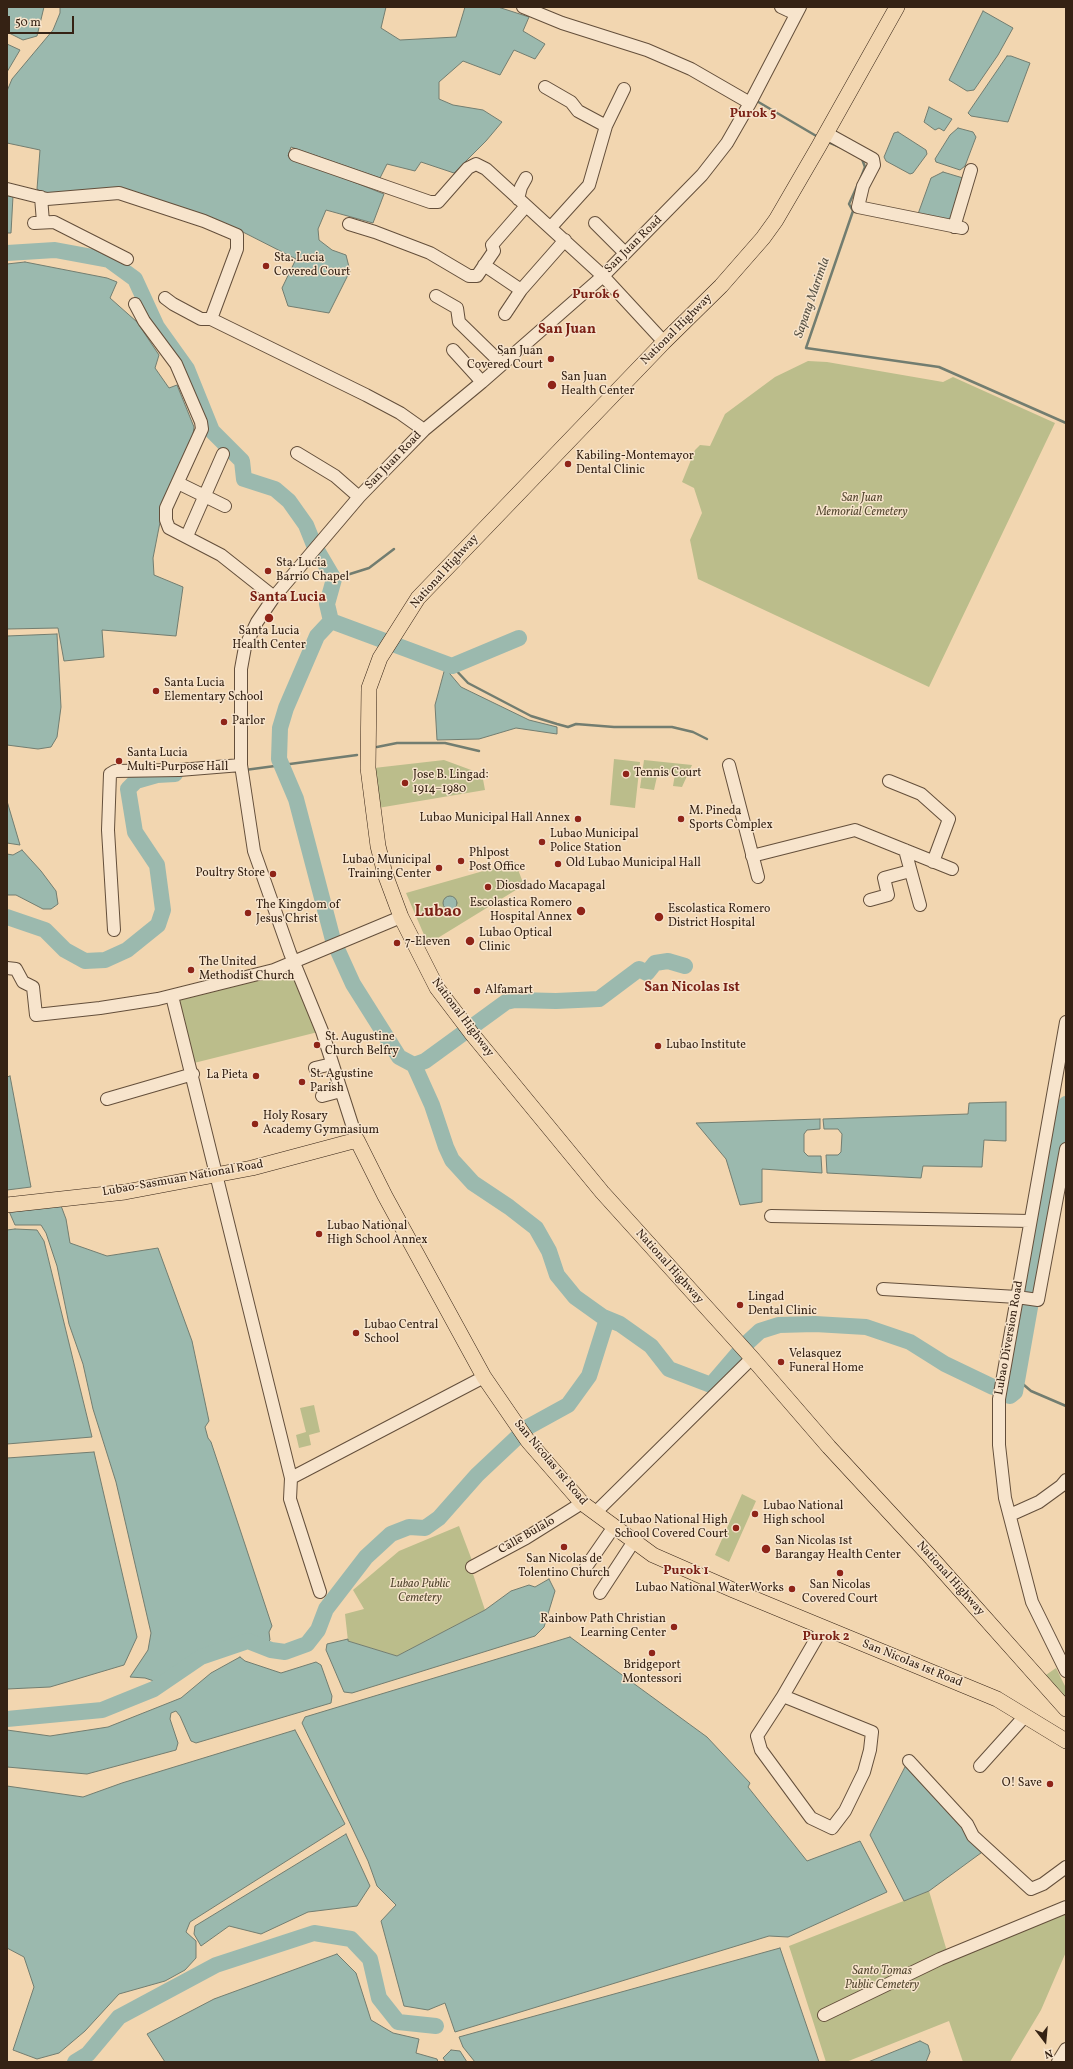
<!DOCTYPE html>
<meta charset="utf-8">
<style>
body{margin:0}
#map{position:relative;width:1073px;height:2069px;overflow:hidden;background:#f2d6b0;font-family:Vollkorn,serif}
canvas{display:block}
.frame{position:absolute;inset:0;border:8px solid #352214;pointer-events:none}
.north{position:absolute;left:1025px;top:2021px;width:40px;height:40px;-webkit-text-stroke:3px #f7e4cc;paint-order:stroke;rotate:164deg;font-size:11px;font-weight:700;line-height:16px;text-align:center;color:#352214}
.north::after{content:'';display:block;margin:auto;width:14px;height:18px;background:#352214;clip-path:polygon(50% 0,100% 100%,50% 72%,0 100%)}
.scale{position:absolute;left:8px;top:16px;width:66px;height:18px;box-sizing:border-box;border:2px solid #352214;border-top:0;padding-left:5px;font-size:12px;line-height:14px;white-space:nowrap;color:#352214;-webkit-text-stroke:3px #f7e4cc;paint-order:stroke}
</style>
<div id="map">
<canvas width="1073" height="2069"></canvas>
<div class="frame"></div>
<div class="north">N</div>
<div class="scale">50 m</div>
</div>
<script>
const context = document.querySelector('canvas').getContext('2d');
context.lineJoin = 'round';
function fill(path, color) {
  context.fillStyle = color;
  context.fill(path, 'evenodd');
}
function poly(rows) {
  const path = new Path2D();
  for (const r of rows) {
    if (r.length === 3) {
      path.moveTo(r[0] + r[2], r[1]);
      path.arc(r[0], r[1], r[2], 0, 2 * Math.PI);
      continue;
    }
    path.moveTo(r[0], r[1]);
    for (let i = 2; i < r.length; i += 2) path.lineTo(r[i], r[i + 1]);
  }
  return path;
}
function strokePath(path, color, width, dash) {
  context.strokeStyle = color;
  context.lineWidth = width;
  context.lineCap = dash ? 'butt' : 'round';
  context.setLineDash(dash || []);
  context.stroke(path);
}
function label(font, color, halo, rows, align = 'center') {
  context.font = font + ' Vollkorn,serif';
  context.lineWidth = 3;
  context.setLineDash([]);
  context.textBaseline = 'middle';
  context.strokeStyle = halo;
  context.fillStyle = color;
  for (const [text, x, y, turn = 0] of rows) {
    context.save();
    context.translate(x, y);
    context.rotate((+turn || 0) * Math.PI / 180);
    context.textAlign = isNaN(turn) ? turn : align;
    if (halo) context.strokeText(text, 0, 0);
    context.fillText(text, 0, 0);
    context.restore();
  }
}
const green = poly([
 [808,361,827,362,943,382,953,377,1055,423,929,687,698,579,690,540,702,513,694,488,682,482,695,450,700,445,710,446,725,414,775,377],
 [614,759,640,762,635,808,610,805],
 [444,760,482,774,485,790,378,808,374,768],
 [644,760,692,765,682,787,673,786,675,774,658,772,654,790,640,788],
 [515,862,524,885,428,944,406,893],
 [281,971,290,972,296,977,318,1032,194,1063,179,999],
 [314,1405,320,1432,309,1435,311,1445,299,1448,296,1435,306,1432,300,1408],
 [742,1494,756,1501,729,1562,715,1555],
 [459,1526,473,1563,472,1571,485,1610,397,1656,348,1641,345,1614,364,1609,353,1590,399,1551],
 [1056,1668,1066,1688,1066,1704,1043,1677],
 [929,1891,949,1958,1066,1909,1066,1952,1041,2010,1010,2062,963,2062,949,2021,846,2062,826,2062,789,1946]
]);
const water = poly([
 [7,7,44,7,37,36,23,40,7,32,7,7],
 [60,7,386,7,381,28,400,40,456,37,465,7,498,7,529,17,523,31,545,44,535,59,514,50,500,75,463,61,439,82,439,99,453,105,483,110,502,122,486,141,454,173,421,162,415,171,387,164,380,178,291,147,288,156,384,194,373,223,326,210,318,229,319,240,332,250,346,255,350,271,329,313,288,306,282,288,296,259,239,230,121,188,47,196,37,189,40,150,7,143,7,91,12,79,53,30,60,13,60,7],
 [983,11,1013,28,998,55,974,90,967,91,949,80,983,11],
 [7,44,20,50,7,72,7,44],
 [1007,56,1011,56,1030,63,1008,122,971,116,968,113,1007,56],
 [929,107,952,119,944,131,939,128,935,130,924,122,929,107],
 [958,128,973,132,976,137,965,166,960,170,936,162,935,159,950,135,958,128],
 [898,132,926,150,927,154,913,173,910,174,886,161,884,157,894,133,898,132],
 [943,172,963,178,950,221,918,214,931,178,943,172],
 [7,195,13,196,11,233,7,233,7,195],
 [25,262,107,278,117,282,110,298,137,322,159,355,155,368,169,388,177,385,194,427,192,443,163,507,153,558,154,575,183,587,176,636,102,630,104,657,64,661,58,628,7,629,7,264,25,262],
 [57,634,61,707,57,737,51,747,38,749,7,745,7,636,57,634],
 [445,668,461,687,529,720,557,727,557,734,516,728,479,739,437,740,435,705,445,668],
 [7,801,20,845,7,843,7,801],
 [22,850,41,871,56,891,58,904,51,909,43,909,16,895,7,895,7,854,13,855,22,850],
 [450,903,7],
 [10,1076,31,1187,7,1190,7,1077,10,1076],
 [1006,1102,1006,1141,984,1140,982,1167,923,1166,921,1178,827,1173,826,1155,838,1155,841,1152,842,1134,838,1129,824,1129,823,1119,968,1114,969,1103,1006,1102],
 [820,1119,820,1129,807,1130,804,1134,804,1152,808,1156,821,1156,822,1173,762,1169,762,1202,740,1205,726,1159,696,1123,820,1119],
 [60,1203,66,1219,70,1243,107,1256,158,1248,192,1341,209,1421,205,1427,208,1438,211,1442,272,1626,269,1632,270,1640,267,1643,248,1637,196,1653,157,1682,145,1678,130,1677,148,1650,151,1633,116,1482,93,1409,83,1364,69,1324,57,1266,46,1233,41,1225,15,1225,8,1209,60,1203],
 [15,1229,37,1230,44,1241,92,1437,7,1444,7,1230,15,1229],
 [94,1452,137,1637,124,1665,50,1687,7,1689,7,1458,94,1452],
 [549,1579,555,1591,544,1627,535,1636,352,1693,344,1692,326,1650,327,1644,348,1639,348,1641,397,1656,485,1610,511,1591,529,1585,535,1587,549,1579],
 [570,1637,707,1737,750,1783,748,1787,807,1861,860,1841,887,1892,788,1937,769,1936,455,2032,445,2003,428,2010,404,2006,381,1921,396,1905,377,1886,368,1861,302,1723,305,1717,570,1637],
 [240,1657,245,1661,281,1673,316,1662,321,1665,332,1696,331,1703,196,1743,191,1741,180,1716,176,1711,171,1713,170,1719,178,1743,176,1750,87,1774,7,1767,7,1730,50,1736,108,1727,181,1698,211,1673,240,1657],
 [295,1730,345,1824,190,1922,186,1932,196,1941,196,1958,185,1970,165,1981,119,1994,85,2031,59,2053,37,2059,13,2050,34,1987,24,1957,7,1948,7,1786,83,1797,122,1783,295,1730],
 [906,1765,985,1850,929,1891,904,1901,870,1835,906,1765],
 [346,1834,370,1886,357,1906,308,1912,261,1934,229,1926,201,1946,194,1934,195,1926,346,1834],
 [780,1948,819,2062,475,2062,463,2047,459,2037,780,1948],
 [337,1954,356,1973,371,2020,393,2033,419,2039,416,2053,437,2059,438,2062,165,2062,147,2034,214,1999,337,1954],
 [920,2041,928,2045,930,2052,926,2062,868,2062,920,2041],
 [451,2050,460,2051,467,2062,446,2062,443,2058,451,2050]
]);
const stream = poly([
 [755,100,818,137],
 [828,142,840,147],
 [860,180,865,167,862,159],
 [858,184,849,204,853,211,806,348,939,367,1066,423],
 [334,579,369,568,394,549],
 [452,666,468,683,531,716,557,724,568,727,576,724,614,727,672,727,693,732,707,739],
 [377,747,397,743,445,743,479,751],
 [245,770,357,755],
 [1017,1379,1031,1391,1066,1406]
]);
const river = poly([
 [7,253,55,250,109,260,135,279,157,327,187,369,212,431,242,461,244,479,275,489,289,501,306,525,314,545,334,579,327,604,331,621,452,666,519,638],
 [331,621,317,636,286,708,280,728,279,759,296,799,333,940,353,984,399,1057,414,1065,425,1061,506,1002,515,1000,556,1001,599,999,639,969,647,973,655,963,668,961,685,966],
 [7,917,45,930,65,950,85,961,105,960,127,950,158,925,163,910,157,865,135,832,128,789,136,781,157,775,175,774],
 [414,1065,432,1105,446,1147,452,1160,473,1183,509,1207,536,1228,549,1251,557,1275,575,1297,603,1317,620,1324,651,1346,669,1369,711,1385,747,1343,760,1331,779,1325,815,1324,866,1327,910,1342,945,1364,993,1387],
 [1008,1394,1010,1396,1015,1392,1066,1104],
 [7,1719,102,1710,154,1689,201,1657,248,1641,271,1650,285,1652,307,1644,318,1630,326,1609,366,1557,391,1534,409,1527,425,1528,439,1518,477,1475,528,1427,568,1405,589,1376,607,1319],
 [75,2062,88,2054,119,2017,216,1965,314,1933,351,1939,370,1959,379,1998,398,2022,436,2026]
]);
const minor = poly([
 [523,7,562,23,647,50,691,69,750,103],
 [781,7,796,14],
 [545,87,571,102,578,111,606,126],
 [826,133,873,159,874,165,863,186,858,207,962,228],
 [295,155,430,202,438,202,468,168,476,164,486,169,603,276,664,342],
 [7,189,47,199,119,193,204,221,237,235,237,249,211,319],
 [41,197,43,222],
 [518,199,521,187,526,178],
 [34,223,54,222,127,259],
 [595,223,625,253],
 [349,224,375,232,430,253,469,276,477,276,494,251,492,245,526,206],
 [551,227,589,185,606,126,624,89],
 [954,227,971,170],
 [484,265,521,290],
 [436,296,457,308,459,322,502,364],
 [165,298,173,304,201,319,211,319,366,395,400,413,424,430],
 [135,304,144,321,176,364,201,422,202,429,166,508,166,520,169,528,221,555,274,597],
 [505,314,521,290,565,240],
 [453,350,482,382],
 [297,453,335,476,359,497],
 [178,483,225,506],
 [187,536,223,454],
 [729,765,758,877],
 [889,781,921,794,949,819,933,862],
 [905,850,920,905],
 [752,856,855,830,952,869],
 [870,900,888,895,884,878,910,871],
 [114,930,108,830,110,774,115,771,179,770,241,765],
 [7,968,16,969,23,982,33,987,36,1015,100,1008,158,999,274,970,401,917],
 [172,996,291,1478,290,1499,320,1592],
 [1066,1022,999,1399,999,1445,1005,1498,1032,1602,1066,1671],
 [315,1068,332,1064],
 [322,1096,341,1091],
 [107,1099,193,1074],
 [357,1140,322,1031,290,953,254,851,241,765,241,669,245,647,257,622,274,597,359,497,388,467,424,430,482,382,603,276,702,175,727,143,750,103,800,7],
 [771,1216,1030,1221],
 [883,1289,1017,1297,1038,1300,1066,1149],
 [291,1478,484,1377],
 [595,1513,752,1358],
 [1010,1515,1039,1502,1061,1486,1066,1480],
 [472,1567,526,1538,582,1503],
 [586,1567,613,1528],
 [600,1593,634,1541],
 [783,1696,872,1732,870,1750,864,1772,845,1811,832,1828,811,1818,761,1750,757,1736,783,1696,823,1627],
 [909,1761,967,1824,973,1836,1031,1889,1043,1884,1066,1867],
 [980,1766,1025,1716],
 [824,2015,940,1959,1066,1907],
 [1058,2062,1066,2049]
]);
const major = poly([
 [897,7,819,146,776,220,763,238,721,286,664,342,418,598,380,658,369,688,368,768,378,846,385,874,401,917,437,988,472,1034,602,1192,752,1358,829,1447,928,1554,1066,1709],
 [7,1205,125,1192,252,1168,357,1140,385,1196,484,1377,528,1441,582,1503,653,1555,733,1590,997,1699,1066,1741]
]);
const markers = [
 [266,266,4,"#8f2418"],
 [551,359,4,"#8f2418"],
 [552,385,5,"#8f2418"],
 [568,464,4,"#8f2418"],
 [268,571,4,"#8f2418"],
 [269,618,5,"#8f2418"],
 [156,691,4,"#8f2418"],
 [224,722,4,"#8f2418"],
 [119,761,4,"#8f2418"],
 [626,774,4,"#8f2418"],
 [405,783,4,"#8f2418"],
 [578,819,4,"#8f2418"],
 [681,819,4,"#8f2418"],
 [542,842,4,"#8f2418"],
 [461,861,4,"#8f2418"],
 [558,864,4,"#8f2418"],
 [439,868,4,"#8f2418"],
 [273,874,4,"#8f2418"],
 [488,887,4,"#8f2418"],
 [581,911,5,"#8f2418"],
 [248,913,4,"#8f2418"],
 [659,917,5,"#8f2418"],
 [470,941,5,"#8f2418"],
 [397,943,4,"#8f2418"],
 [191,970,4,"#8f2418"],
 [477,991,4,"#8f2418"],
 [317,1045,4,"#8f2418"],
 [658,1046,4,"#8f2418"],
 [256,1076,4,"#8f2418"],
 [302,1082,4,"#8f2418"],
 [255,1124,4,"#8f2418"],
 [319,1234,4,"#8f2418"],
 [740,1305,4,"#8f2418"],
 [356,1333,4,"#8f2418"],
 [781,1362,4,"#8f2418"],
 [755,1514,4,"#8f2418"],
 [736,1528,4,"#8f2418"],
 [564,1547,4,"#8f2418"],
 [766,1549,5,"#8f2418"],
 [840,1573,4,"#8f2418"],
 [792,1589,4,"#8f2418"],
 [674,1627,4,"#8f2418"],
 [652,1653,4,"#8f2418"],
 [1050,1784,4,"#8f2418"]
];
const streetNames = [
 ["San Juan Road",634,245,-45],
 ["National Highway",677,330,-45],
 ["San Juan Road",394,461,-46],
 ["National Highway",445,572,-48],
 ["National Highway",462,1018,53],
 ["Lubao-Sasmuan National Road",183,1179,-10],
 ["National Highway",669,1267,48],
 ["Lubao Diversion Road",1010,1338,-80],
 ["San Nicolas 1st Road",550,1463,50],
 ["Calle Bulalo",527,1536,-30],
 ["National Highway",950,1579,48],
 ["San Nicolas 1st Road",912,1664,22]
];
const poiNames = [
 ["Sta. Lucia",274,259],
 ["Covered Court",274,273],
 ["San Juan",543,352,"right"],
 ["Covered Court",543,366,"right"],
 ["San Juan",561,378],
 ["Health Center",561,392],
 ["Kabiling-Montemayor",576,457],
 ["Dental Clinic",576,471],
 ["Sta. Lucia",276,564],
 ["Barrio Chapel",276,578],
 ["Santa Lucia",269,632,"center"],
 ["Health Center",269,646,"center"],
 ["Santa Lucia",164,684],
 ["Elementary School",164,698],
 ["Parlor",232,722],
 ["Santa Lucia",127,754],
 ["Multi-Purpose Hall",127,768],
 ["Tennis Court",634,774],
 ["Jose B. Lingad:",413,776],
 ["1914–1980",413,790],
 ["M. Pineda",689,812],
 ["Sports Complex",689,826],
 ["Lubao Municipal Hall Annex",570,819,"right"],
 ["Lubao Municipal",550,835],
 ["Police Station",550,849],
 ["Phlpost",469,854],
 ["Post Office",469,868],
 ["Lubao Municipal",431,861,"right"],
 ["Training Center",431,875,"right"],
 ["Old Lubao Municipal Hall",566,864],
 ["Poultry Store",265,874,"right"],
 ["Diosdado Macapagal",496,887],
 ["Escolastica Romero",572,904,"right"],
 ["Hospital Annex",572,918,"right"],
 ["The Kingdom of",256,906],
 ["Jesus Christ",256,920],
 ["Escolastica Romero",668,910],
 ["District Hospital",668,924],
 ["Lubao Optical",479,934],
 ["Clinic",479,948],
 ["7-Eleven",405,943],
 ["The United",199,963],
 ["Methodist Church",199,977],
 ["Alfamart",485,991],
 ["St. Augustine",325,1038],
 ["Church Belfry",325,1052],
 ["Lubao Institute",666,1046],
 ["St. Agustine",310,1075],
 ["Parish",310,1089],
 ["La Pieta",248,1076,"right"],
 ["Holy Rosary",263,1117],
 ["Academy Gymnasium",263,1131],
 ["Lubao National",327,1227],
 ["High School Annex",327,1241],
 ["Lingad",748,1298],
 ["Dental Clinic",748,1312],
 ["Lubao Central",364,1326],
 ["School",364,1340],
 ["Velasquez",789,1355],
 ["Funeral Home",789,1369],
 ["Lubao National",763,1507],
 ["High school",763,1521],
 ["Lubao National High",728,1521,"right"],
 ["School Covered Court",728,1535,"right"],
 ["San Nicolas 1st",775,1542],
 ["Barangay Health Center",775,1556],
 ["San Nicolas de",564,1560,"center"],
 ["Tolentino Church",564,1574,"center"],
 ["San Nicolas",840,1586,"center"],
 ["Covered Court",840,1600,"center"],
 ["Lubao National WaterWorks",784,1589,"right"],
 ["Rainbow Path Christian",666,1620,"right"],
 ["Learning Center",666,1634,"right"],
 ["Bridgeport",652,1666,"center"],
 ["Montessori",652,1680,"center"],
 ["O! Save",1042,1784,"right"]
];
const parkNames = [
 ["San Juan",862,499],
 ["Memorial Cemetery",862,513],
 ["Lubao Public",420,1585],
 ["Cemetery",420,1599],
 ["Santo Tomas",882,1972],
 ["Public Cemetery",882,1986]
];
const neighbourhoodNames = [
 ["Purok 5",753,115],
 ["Purok 6",596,296],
 ["Purok 1",686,1572],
 ["Purok 2",826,1638]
];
const waterNames = [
 ["Sapang Marimla",813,298,-71]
];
const quarterNames = [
 ["San Juan",567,330],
 ["Santa Lucia",288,598],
 ["San Nicolas 1st",692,988]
];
const districtNames = [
 ["Lubao",438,913]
];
fill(green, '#bbbd8b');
fill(water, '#9bb9ae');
strokePath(water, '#727d70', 1);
strokePath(stream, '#727d70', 2.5);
strokePath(river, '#9bb9ae', 16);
strokePath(minor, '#644f3b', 14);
strokePath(major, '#352214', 16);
strokePath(minor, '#f7e4cc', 12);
strokePath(major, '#f2d6b0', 15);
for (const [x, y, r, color] of markers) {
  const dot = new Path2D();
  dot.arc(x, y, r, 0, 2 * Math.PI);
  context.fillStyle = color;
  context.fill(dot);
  strokePath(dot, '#f7e4cc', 1.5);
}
label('12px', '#352214', '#f7e4cc', streetNames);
label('12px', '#352214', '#f7e4cc', poiNames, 'left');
label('italic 12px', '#564932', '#f7e4cc', parkNames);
label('bold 13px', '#7a1f14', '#f7e4cc', neighbourhoodNames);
label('italic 13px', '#544f42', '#f7e4cc', waterNames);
label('bold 14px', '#7a1f14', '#f7e4cc', quarterNames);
label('bold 16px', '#7a1f14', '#f7e4cc', districtNames);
</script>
